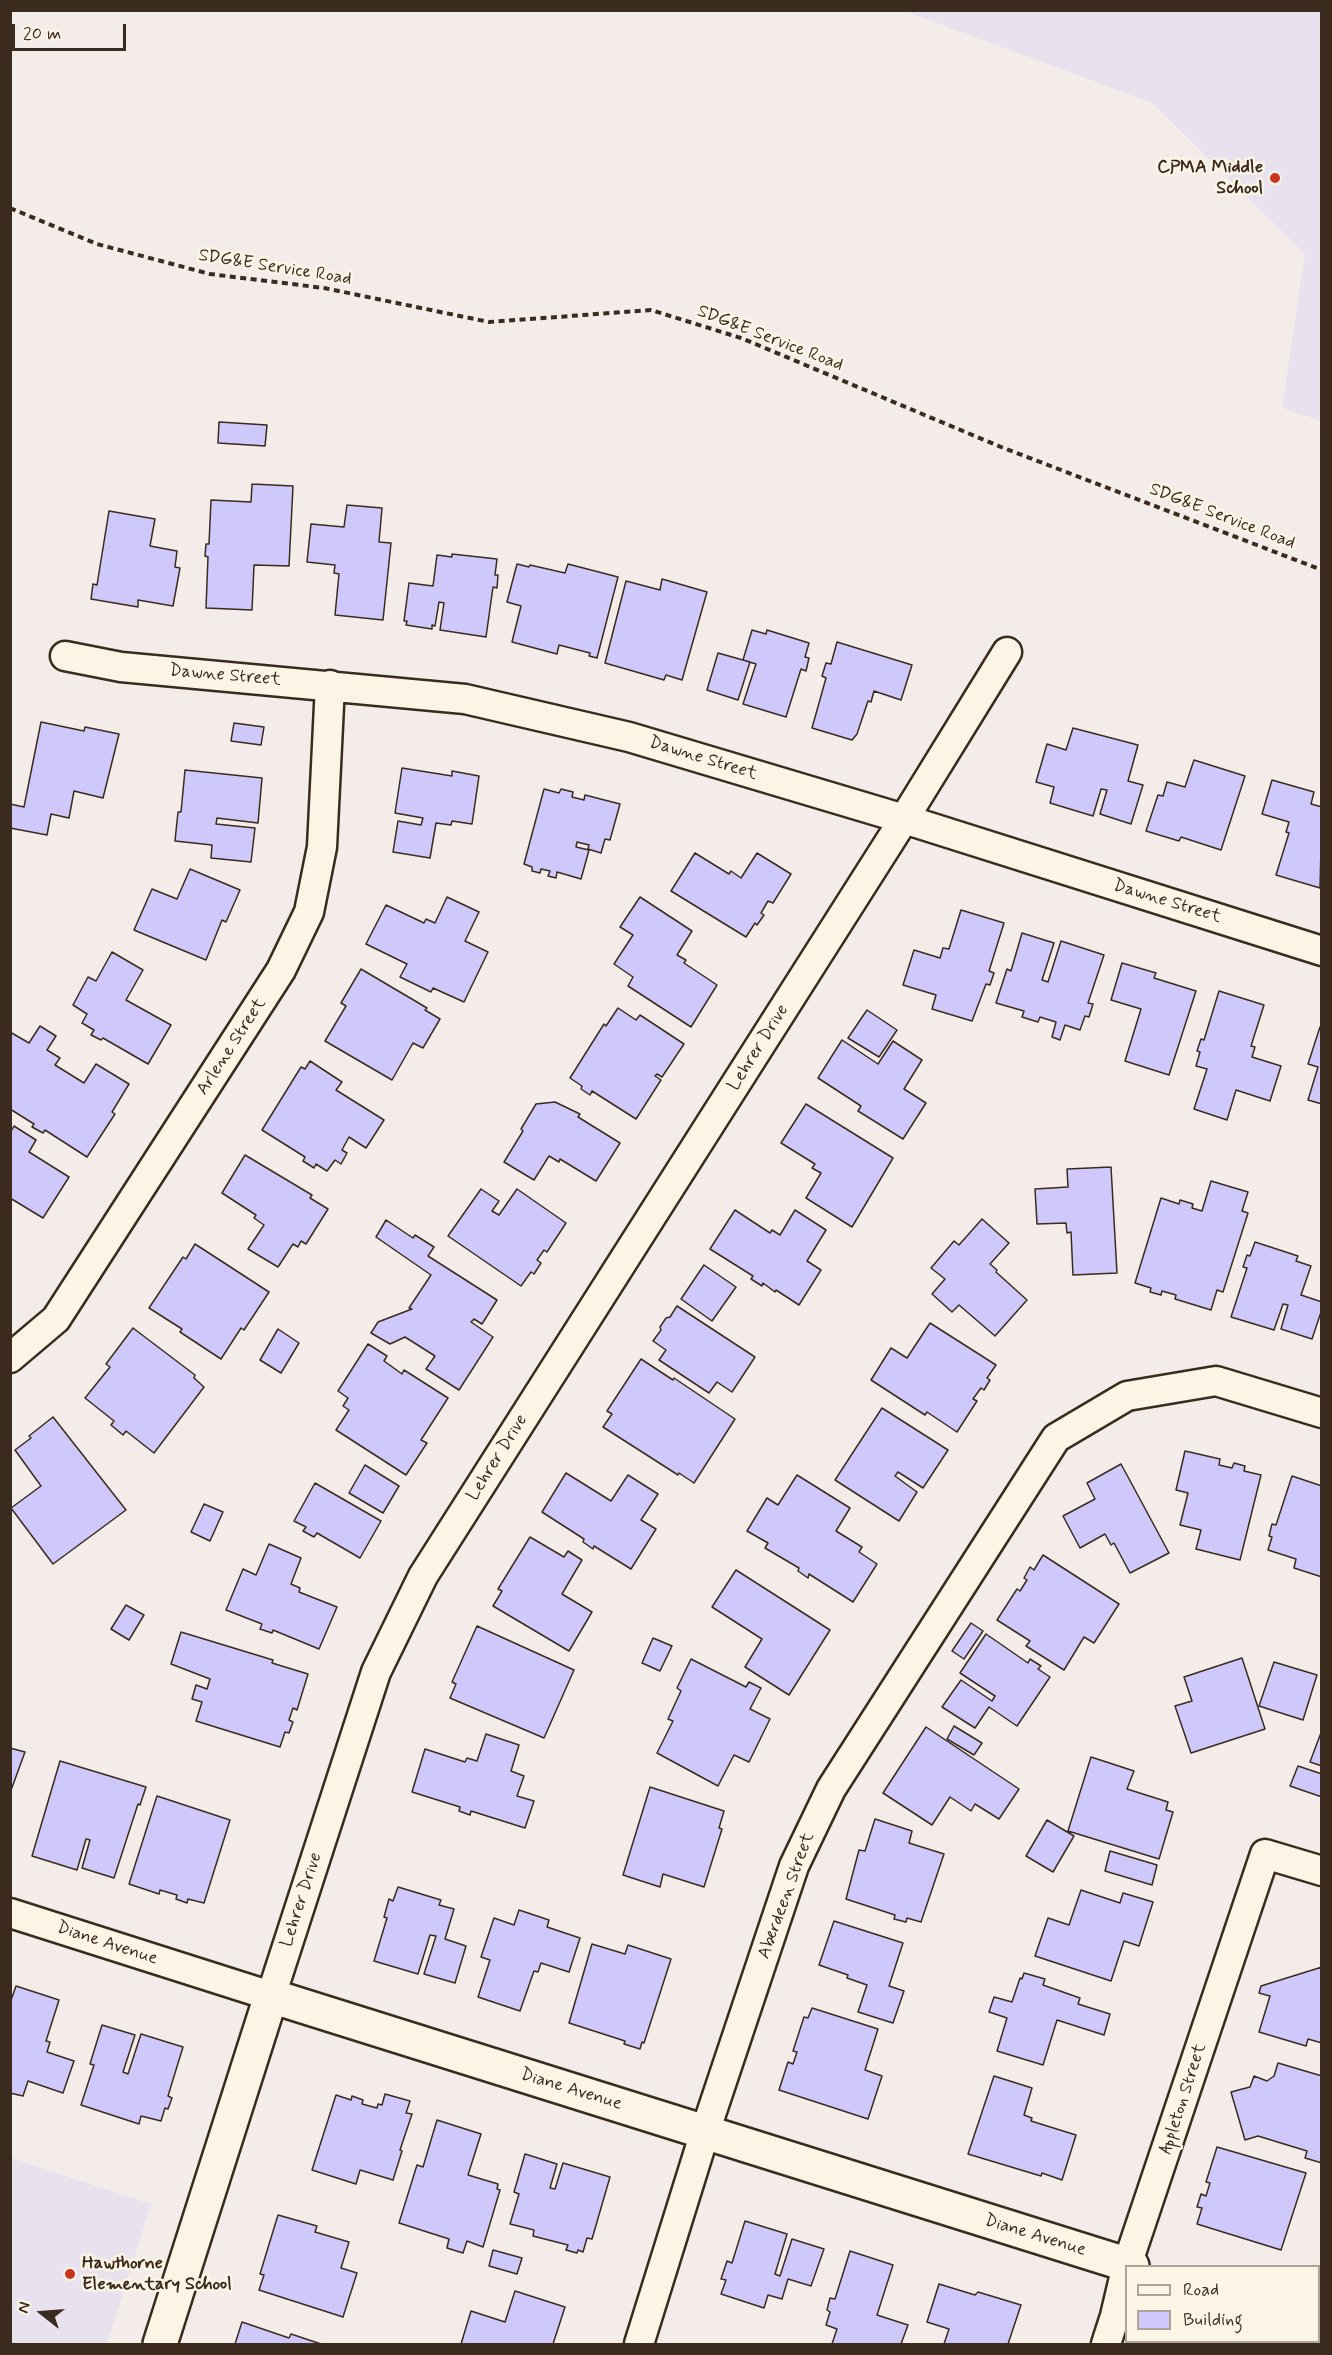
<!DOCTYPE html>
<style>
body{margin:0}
#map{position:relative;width:1332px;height:2355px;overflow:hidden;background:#f3ece9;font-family:Mynerve,sans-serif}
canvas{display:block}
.frame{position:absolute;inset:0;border:12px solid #3b2a1e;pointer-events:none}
.legend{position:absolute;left:1125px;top:2265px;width:195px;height:78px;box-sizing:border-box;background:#fcf5e5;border:2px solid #afa495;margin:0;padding:8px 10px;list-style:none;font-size:18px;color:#3b2a1e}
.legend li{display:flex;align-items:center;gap:12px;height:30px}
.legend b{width:30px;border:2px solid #afa495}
.north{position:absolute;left:12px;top:2283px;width:60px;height:60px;-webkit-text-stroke:4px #fcf5e5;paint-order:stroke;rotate:287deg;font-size:16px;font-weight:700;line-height:24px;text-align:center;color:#3b2a1e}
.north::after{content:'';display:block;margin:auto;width:21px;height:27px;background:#3b2a1e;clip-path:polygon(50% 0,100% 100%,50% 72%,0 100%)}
.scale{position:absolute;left:12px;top:24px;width:114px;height:27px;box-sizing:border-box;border:3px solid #3b2a1e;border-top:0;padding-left:8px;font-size:18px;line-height:21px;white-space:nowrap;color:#3b2a1e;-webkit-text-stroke:4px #fcf5e5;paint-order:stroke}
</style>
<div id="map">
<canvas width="1332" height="2355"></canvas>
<div class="frame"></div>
<ul class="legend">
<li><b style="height:8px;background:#fcf5e5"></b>Road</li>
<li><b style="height:16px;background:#cfc9fb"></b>Building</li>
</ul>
<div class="north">N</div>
<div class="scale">20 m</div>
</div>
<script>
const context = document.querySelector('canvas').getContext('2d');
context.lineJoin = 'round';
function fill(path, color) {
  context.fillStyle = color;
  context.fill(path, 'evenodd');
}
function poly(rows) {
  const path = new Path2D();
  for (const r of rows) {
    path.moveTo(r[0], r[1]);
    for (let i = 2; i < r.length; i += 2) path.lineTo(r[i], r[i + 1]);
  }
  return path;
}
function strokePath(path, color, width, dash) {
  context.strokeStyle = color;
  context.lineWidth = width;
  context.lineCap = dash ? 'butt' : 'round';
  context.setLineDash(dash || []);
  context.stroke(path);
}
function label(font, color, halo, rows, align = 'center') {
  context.font = font + ' Mynerve,sans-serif';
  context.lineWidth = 5;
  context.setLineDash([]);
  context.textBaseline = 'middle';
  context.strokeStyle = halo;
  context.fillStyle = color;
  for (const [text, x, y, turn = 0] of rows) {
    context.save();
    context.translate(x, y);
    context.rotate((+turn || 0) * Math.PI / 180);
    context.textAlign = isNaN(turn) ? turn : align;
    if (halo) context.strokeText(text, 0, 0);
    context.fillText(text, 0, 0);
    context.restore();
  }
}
const built = poly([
 [905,11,1321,11,1321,421,1282,408,1305,254,1152,103],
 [11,2158,151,2204,107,2344,11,2344]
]);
const building = poly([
 [219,422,267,425,265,446,218,443,219,422],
 [252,484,293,486,289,566,254,565,252,610,206,608,208,557,205,556,206,544,209,544,211,500,251,502,252,484],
 [347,505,382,508,379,542,391,543,383,620,335,615,339,574,334,573,335,565,307,562,311,524,344,527,347,505],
 [109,511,155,519,150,546,177,551,175,567,180,568,173,606,138,600,138,607,91,599,93,584,97,585,109,511],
 [452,554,497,559,495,575,498,575,497,588,493,587,486,637,440,630,444,603,439,602,435,626,432,625,432,629,406,625,407,621,404,621,409,583,433,586,437,555,452,557,452,554],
 [517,564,529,567,530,565,565,573,568,564,618,577,597,658,589,656,590,653,559,645,557,654,512,642,521,606,507,602,517,564],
 [662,579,707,592,682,680,666,675,664,680,605,663,626,581,660,590,662,579],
 [752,630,766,634,767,630,809,643,805,657,809,658,806,671,801,669,786,717,743,704,756,664,743,660,752,630],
 [837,642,912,665,901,700,874,691,871,702,868,701,857,734,852,740,812,728,826,678,822,676,826,663,831,664,837,642],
 [718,653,750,662,738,700,707,690,718,653],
 [41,722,84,731,85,727,119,734,103,798,74,791,69,818,51,814,47,835,10,828,10,804,24,807,41,722],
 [234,723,264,727,261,745,231,741,234,723],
 [1073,728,1138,745,1128,781,1143,785,1131,824,1100,814,1107,790,1101,789,1093,816,1050,803,1054,787,1036,782,1047,744,1066,750,1073,728],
 [1194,760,1245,776,1221,850,1181,837,1179,841,1146,831,1158,795,1163,796,1167,782,1185,787,1194,760],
 [402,768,452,776,452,771,479,776,472,824,452,821,451,825,436,823,430,858,393,852,398,821,421,825,423,818,395,813,402,768],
 [185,770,262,778,258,823,217,818,216,824,255,828,251,862,211,858,212,845,175,841,178,812,181,812,185,770],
 [1272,780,1314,792,1311,804,1322,807,1320,888,1276,875,1289,833,1286,832,1289,822,1262,814,1272,780],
 [544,789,559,793,561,789,573,792,572,797,584,800,585,795,620,804,610,840,605,839,601,853,588,849,589,845,577,842,576,847,589,850,581,879,557,872,556,878,548,876,550,871,541,869,540,873,532,871,532,867,524,864,544,789],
 [695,853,729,874,731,871,741,878,757,853,791,874,773,903,768,901,761,913,764,915,757,925,755,923,746,937,671,891,695,853],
 [190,869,240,890,226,922,222,920,206,960,134,930,152,889,177,899,190,869],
 [447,897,479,912,465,941,488,952,464,1002,433,988,431,992,400,977,407,964,366,944,386,905,424,923,426,919,435,923,447,897],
 [640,897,692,931,677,955,686,960,684,963,717,985,691,1027,628,986,633,977,614,964,633,935,620,927,640,897],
 [961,910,1004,923,989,971,994,973,990,985,986,984,972,1021,932,1009,936,995,903,985,914,950,940,958,943,948,949,949,961,910],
 [1022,933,1054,943,1042,980,1048,982,1061,941,1104,955,1088,1003,1093,1004,1089,1017,1085,1016,1080,1030,1065,1025,1060,1040,1052,1037,1056,1022,1040,1017,1038,1022,1022,1017,1024,1011,996,1003,1007,969,1011,971,1022,933],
 [112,952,143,970,126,1000,171,1025,148,1064,103,1038,101,1040,91,1035,94,1030,82,1023,87,1014,73,1005,88,977,96,981,112,952],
 [1122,963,1156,973,1154,978,1196,991,1169,1075,1125,1061,1141,1009,1111,1000,1122,963],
 [361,969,427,1008,425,1010,440,1019,423,1048,413,1043,392,1080,325,1041,346,1006,341,1003,361,969],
 [1219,991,1264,1005,1251,1046,1255,1047,1252,1057,1281,1066,1270,1101,1236,1090,1227,1120,1194,1109,1207,1069,1196,1066,1200,1052,1197,1051,1201,1039,1204,1040,1219,991],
 [618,1008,636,1020,640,1015,684,1044,662,1077,657,1074,655,1076,661,1080,636,1119,592,1091,590,1095,581,1089,582,1086,570,1078,604,1024,606,1026,618,1008],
 [867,1010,897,1030,879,1057,848,1038,867,1010],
 [40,1026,56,1036,47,1050,60,1058,55,1065,84,1083,96,1064,129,1084,112,1112,115,1114,87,1157,45,1130,43,1133,32,1127,34,1124,10,1109,10,1032,29,1043,40,1026],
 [1320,1027,1322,1027,1322,1104,1308,1100,1318,1067,1308,1064,1320,1027],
 [842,1040,878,1064,893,1041,922,1060,904,1089,926,1103,903,1139,858,1111,861,1106,818,1078,842,1040],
 [310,1061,342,1082,336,1090,384,1120,366,1148,349,1137,342,1150,347,1153,341,1164,335,1160,327,1171,316,1164,314,1168,303,1161,305,1157,262,1130,301,1067,305,1069,310,1061],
 [555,1102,580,1114,578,1117,620,1143,596,1181,560,1159,559,1162,549,1156,534,1180,504,1162,523,1131,521,1129,536,1104,555,1102],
 [806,1104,893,1158,852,1227,806,1198,821,1173,812,1168,815,1164,781,1143,806,1104],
 [14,1126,36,1140,29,1152,69,1177,43,1218,10,1198,10,1133,14,1126],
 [245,1155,312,1195,310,1198,328,1209,306,1244,301,1241,298,1247,293,1244,278,1267,248,1249,264,1225,254,1218,256,1215,222,1193,245,1155],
 [1111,1167,1117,1273,1073,1275,1071,1232,1067,1233,1066,1223,1037,1224,1035,1189,1068,1187,1067,1169,1111,1167],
 [1211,1181,1248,1192,1242,1211,1248,1213,1223,1292,1217,1290,1211,1310,1175,1299,1176,1295,1162,1291,1161,1295,1150,1292,1151,1288,1135,1283,1161,1198,1179,1204,1180,1200,1193,1204,1192,1208,1202,1211,1211,1181],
 [481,1189,499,1201,492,1211,499,1215,517,1189,566,1223,547,1252,544,1250,537,1260,541,1263,534,1274,531,1272,521,1286,448,1236,481,1189],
 [735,1210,770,1233,772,1230,780,1235,795,1210,826,1230,807,1261,821,1270,799,1305,776,1290,775,1292,763,1283,762,1286,751,1279,753,1276,710,1249,735,1210],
 [982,1219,1009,1243,990,1264,997,1270,996,1272,1027,1300,995,1336,959,1305,952,1312,932,1294,945,1279,931,1268,954,1241,959,1245,982,1219],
 [386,1220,413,1238,415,1235,434,1247,428,1256,497,1300,482,1324,474,1319,471,1322,493,1337,459,1390,426,1369,435,1356,405,1337,390,1344,371,1333,378,1322,412,1309,409,1308,431,1275,376,1237,386,1220],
 [1255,1242,1298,1256,1296,1261,1311,1266,1301,1295,1322,1302,1322,1309,1312,1339,1281,1329,1288,1305,1283,1304,1274,1330,1231,1317,1247,1268,1243,1267,1247,1255,1250,1256,1255,1242],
 [195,1244,269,1292,244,1330,241,1328,221,1359,180,1332,182,1329,149,1308,183,1257,186,1259,195,1244],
 [704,1265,736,1287,712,1321,681,1299,704,1265],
 [677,1306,755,1357,732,1392,717,1382,709,1393,659,1360,666,1350,653,1341,661,1330,660,1327,666,1318,670,1317,677,1306],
 [930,1323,996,1365,987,1378,990,1380,984,1390,981,1388,973,1399,977,1401,957,1432,927,1412,925,1415,871,1380,891,1348,907,1358,930,1323],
 [133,1328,195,1375,194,1378,204,1387,154,1453,126,1431,123,1435,111,1425,114,1421,85,1398,110,1367,106,1364,133,1328],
 [278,1329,299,1343,281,1373,260,1360,278,1329],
 [368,1344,387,1356,384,1361,402,1374,404,1370,448,1398,421,1440,427,1443,406,1475,336,1430,349,1410,343,1406,348,1398,338,1391,368,1344],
 [641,1359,673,1380,674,1378,735,1419,694,1483,679,1473,678,1475,603,1427,612,1414,607,1411,641,1359],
 [882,1408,948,1450,923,1488,898,1472,895,1476,917,1492,899,1521,835,1480,882,1408],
 [53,1417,126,1510,53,1564,11,1508,41,1486,15,1450,31,1438,29,1436,53,1417],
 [1185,1451,1220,1459,1219,1465,1232,1468,1234,1463,1245,1466,1244,1471,1261,1475,1240,1560,1196,1549,1201,1530,1180,1525,1188,1493,1176,1490,1185,1451],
 [1121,1464,1169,1553,1130,1573,1114,1543,1111,1545,1105,1534,1080,1548,1063,1516,1095,1499,1087,1483,1121,1464],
 [365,1465,399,1486,383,1513,349,1493,365,1465],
 [566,1473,611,1501,628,1475,658,1494,641,1520,656,1529,631,1569,594,1546,593,1549,583,1542,584,1539,542,1512,566,1473],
 [797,1475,850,1508,836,1531,862,1547,859,1552,877,1564,853,1602,809,1574,808,1578,798,1571,799,1568,765,1548,768,1543,747,1531,767,1498,778,1505,797,1475],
 [1292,1476,1322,1486,1322,1577,1294,1568,1296,1559,1268,1550,1272,1537,1269,1536,1272,1524,1276,1525,1292,1476],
 [315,1483,381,1521,360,1558,317,1533,314,1537,303,1531,306,1527,294,1521,315,1483],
 [204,1504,223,1512,210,1541,191,1532,204,1504],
 [530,1537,564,1557,568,1551,582,1560,562,1594,592,1612,569,1651,493,1606,502,1591,498,1589,530,1537],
 [269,1544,301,1558,291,1584,300,1588,299,1592,337,1607,319,1649,273,1630,272,1633,260,1629,262,1624,226,1610,243,1569,256,1575,269,1544],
 [1043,1555,1119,1604,1094,1643,1084,1637,1064,1670,1026,1646,1030,1641,997,1620,1017,1589,1020,1591,1027,1580,1024,1578,1030,1567,1034,1570,1043,1555],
 [736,1570,830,1630,789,1695,745,1667,762,1639,712,1607,736,1570],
 [126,1605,144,1615,129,1640,111,1629,126,1605],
 [971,1623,983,1631,964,1659,952,1651,971,1623],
 [477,1626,574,1670,544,1738,450,1698,456,1684,452,1682,477,1626],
 [181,1632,273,1660,272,1663,308,1674,297,1710,293,1708,289,1720,293,1722,289,1733,285,1732,280,1747,196,1721,202,1702,192,1699,196,1685,207,1689,210,1679,171,1664,181,1632],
 [986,1634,1028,1663,1030,1659,1041,1666,1038,1669,1050,1677,1017,1726,989,1707,975,1728,942,1707,961,1680,992,1701,995,1696,960,1673,986,1634],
 [653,1638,672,1646,660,1671,642,1663,653,1638],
 [1242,1658,1265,1729,1191,1753,1175,1706,1192,1701,1184,1677,1242,1658],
 [691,1659,746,1687,749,1682,761,1688,750,1709,770,1719,749,1762,734,1755,718,1786,657,1753,673,1721,668,1719,681,1691,677,1688,691,1659],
 [1274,1662,1317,1675,1303,1720,1259,1706,1274,1662],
 [954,1726,982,1743,974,1755,947,1739,954,1726],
 [926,1727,1019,1789,999,1819,975,1804,971,1811,950,1797,932,1825,883,1793,926,1727],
 [1322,1730,1322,1766,1310,1762,1322,1730],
 [486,1734,519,1745,511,1771,524,1776,517,1796,534,1801,525,1828,471,1811,470,1815,459,1811,460,1807,412,1792,425,1749,465,1762,467,1758,477,1761,486,1734],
 [10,1748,25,1752,10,1793,10,1748],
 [1091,1757,1134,1771,1127,1789,1168,1802,1166,1810,1173,1812,1159,1859,1068,1831,1091,1757],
 [60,1761,146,1787,140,1805,138,1804,114,1878,82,1868,90,1840,86,1839,77,1870,32,1856,60,1761],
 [1298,1766,1322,1774,1322,1797,1290,1786,1298,1766],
 [650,1787,724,1811,719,1828,722,1829,704,1887,663,1874,660,1887,623,1875,650,1787],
 [157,1796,230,1820,204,1903,188,1899,187,1903,176,1899,177,1895,160,1890,159,1894,129,1884,157,1796],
 [875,1819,912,1831,909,1843,944,1854,921,1922,907,1918,906,1922,894,1919,895,1915,846,1899,859,1850,865,1851,875,1819],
 [1047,1820,1074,1836,1053,1872,1026,1856,1047,1820],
 [1110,1851,1157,1865,1152,1885,1105,1871,1110,1851],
 [398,1887,441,1900,439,1905,454,1909,445,1939,466,1946,455,1983,424,1974,436,1936,430,1935,418,1974,374,1961,387,1918,384,1917,389,1899,393,1901,398,1887],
 [1081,1890,1120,1903,1123,1893,1153,1902,1139,1946,1124,1941,1111,1981,1035,1956,1048,1918,1069,1925,1081,1890],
 [519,1910,549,1920,547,1927,580,1938,569,1972,541,1963,538,1972,534,1971,520,2011,478,1997,490,1960,481,1957,494,1918,514,1925,519,1910],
 [834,1921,903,1943,889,1986,904,1991,893,2023,858,2012,867,1985,847,1978,848,1975,819,1965,834,1921],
 [592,1944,625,1954,628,1945,671,1959,644,2043,642,2042,640,2049,624,2044,625,2041,569,2023,592,1944],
 [1322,1967,1322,2043,1308,2039,1306,2046,1259,2032,1270,1996,1259,1993,1261,1986,1322,1967],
 [1024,1973,1045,1979,1043,1985,1080,1998,1078,2004,1110,2014,1104,2035,1057,2020,1043,2065,997,2051,1007,2018,989,2012,994,1997,1012,2002,1020,1978,1022,1979,1024,1973],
 [16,1986,59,2000,46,2041,50,2042,47,2052,74,2061,63,2093,28,2081,23,2096,10,2093,10,2003,16,1986],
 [812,2008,878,2029,865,2070,882,2076,868,2119,779,2090,788,2062,793,2064,797,2052,793,2051,804,2017,808,2018,812,2008],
 [102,2025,135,2035,123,2072,128,2074,141,2034,183,2047,168,2096,172,2098,168,2109,165,2108,161,2121,141,2116,139,2124,81,2105,94,2065,90,2064,102,2025],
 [1278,2063,1322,2076,1322,2163,1305,2158,1307,2151,1258,2136,1245,2140,1231,2092,1250,2087,1254,2076,1267,2081,1274,2076,1278,2063],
 [994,2076,1032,2088,1024,2115,1032,2118,1031,2121,1076,2135,1062,2180,1042,2173,1041,2176,968,2154,994,2076],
 [385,2094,410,2101,406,2113,412,2114,400,2150,402,2151,393,2180,360,2170,356,2184,312,2170,336,2095,351,2100,352,2096,363,2100,362,2104,377,2108,378,2104,382,2105,385,2094],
 [437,2120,481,2134,468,2175,498,2184,497,2189,500,2190,483,2247,467,2241,463,2253,447,2248,449,2239,399,2223,417,2165,423,2167,437,2120],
 [1217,2147,1306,2173,1281,2250,1197,2224,1202,2208,1197,2207,1201,2194,1206,2196,1210,2183,1206,2182,1217,2147],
 [525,2154,557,2164,550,2188,555,2189,563,2163,610,2177,592,2239,587,2238,583,2252,578,2250,577,2253,566,2250,568,2245,533,2236,534,2230,510,2224,519,2194,514,2192,525,2154],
 [278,2215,317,2226,315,2232,349,2242,341,2268,357,2273,343,2317,259,2290,264,2275,260,2274,278,2215],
 [745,2221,787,2234,775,2274,780,2276,792,2239,824,2249,811,2286,788,2279,782,2299,768,2295,764,2308,721,2294,726,2280,721,2279,727,2261,732,2263,745,2221],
 [493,2250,522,2258,517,2274,489,2266,493,2250],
 [850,2251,893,2265,877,2315,908,2325,901,2344,832,2344,837,2329,826,2325,830,2312,827,2310,830,2298,835,2299,850,2251],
 [939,2284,975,2295,978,2292,1021,2305,1008,2344,944,2344,949,2329,927,2322,939,2284],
 [515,2291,565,2307,553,2344,461,2344,471,2311,505,2322,515,2291],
 [242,2322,289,2338,291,2334,321,2344,235,2344,242,2322]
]);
const path = poly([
 [10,208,97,244,210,274,324,288,489,322,651,310,741,338,1001,447,1322,570]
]);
const street = poly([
 [65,656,121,667,465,699,629,737,904,819,1322,951],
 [10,1358,56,1319,281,970,309,912,322,847,330,685],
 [10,1913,271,1996,376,1672,423,1576,904,819,1007,652],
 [639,2344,705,2132,794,1866,831,1789,1056,1438,1127,1396,1216,1381,1322,1413],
 [1106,2344,1115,2316,1127,2265,1265,1854,1322,1871]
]);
const secondary = poly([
 [1318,2324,1322,2325],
 [160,2344,271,1996,1132,2266]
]);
const markers = [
 [1275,178,6,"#c8321e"],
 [70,2274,6,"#c8321e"]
];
const poiNames = [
 ["CPMA Middle",1263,168],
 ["School",1263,189],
 ["Hawthorne",82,2264,"left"],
 ["Elementary School",82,2285,"left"]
];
const streetNames = [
 ["SDG&E Service Road",275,268,9],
 ["SDG&E Service Road",770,339,21],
 ["SDG&E Service Road",1222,517,21],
 ["Dawne Street",225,676,5],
 ["Dawne Street",703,759,17],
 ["Dawne Street",1167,902,17],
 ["Arlene Street",232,1047,-57],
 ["Lehrer Drive",759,1048,-58],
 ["Lehrer Drive",498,1458,-58],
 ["Aberdeen Street",787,1896,-70],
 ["Lehrer Drive",302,1900,-72],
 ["Diane Avenue",107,1944,18],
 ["Diane Avenue",571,2090,17],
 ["Appleton Street",1184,2099,-72],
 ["Diane Avenue",1035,2236,17]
];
fill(built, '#e8e2ee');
fill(building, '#cfc9fb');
strokePath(building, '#3b2a1e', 1.5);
strokePath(street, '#3b2a1e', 33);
strokePath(secondary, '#3b2a1e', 38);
strokePath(path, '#3b2a1e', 4, [6, 4.5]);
strokePath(street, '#fcf5e5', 28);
strokePath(secondary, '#fcf5e5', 33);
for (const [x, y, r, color] of markers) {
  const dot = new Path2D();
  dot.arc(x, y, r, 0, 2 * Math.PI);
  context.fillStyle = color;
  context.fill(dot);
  strokePath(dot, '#fcf5e5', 2);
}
label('bold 18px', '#3b2a1e', '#fcf5e5', poiNames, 'right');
label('18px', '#3b2a1e', '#fcf5e5', streetNames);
</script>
